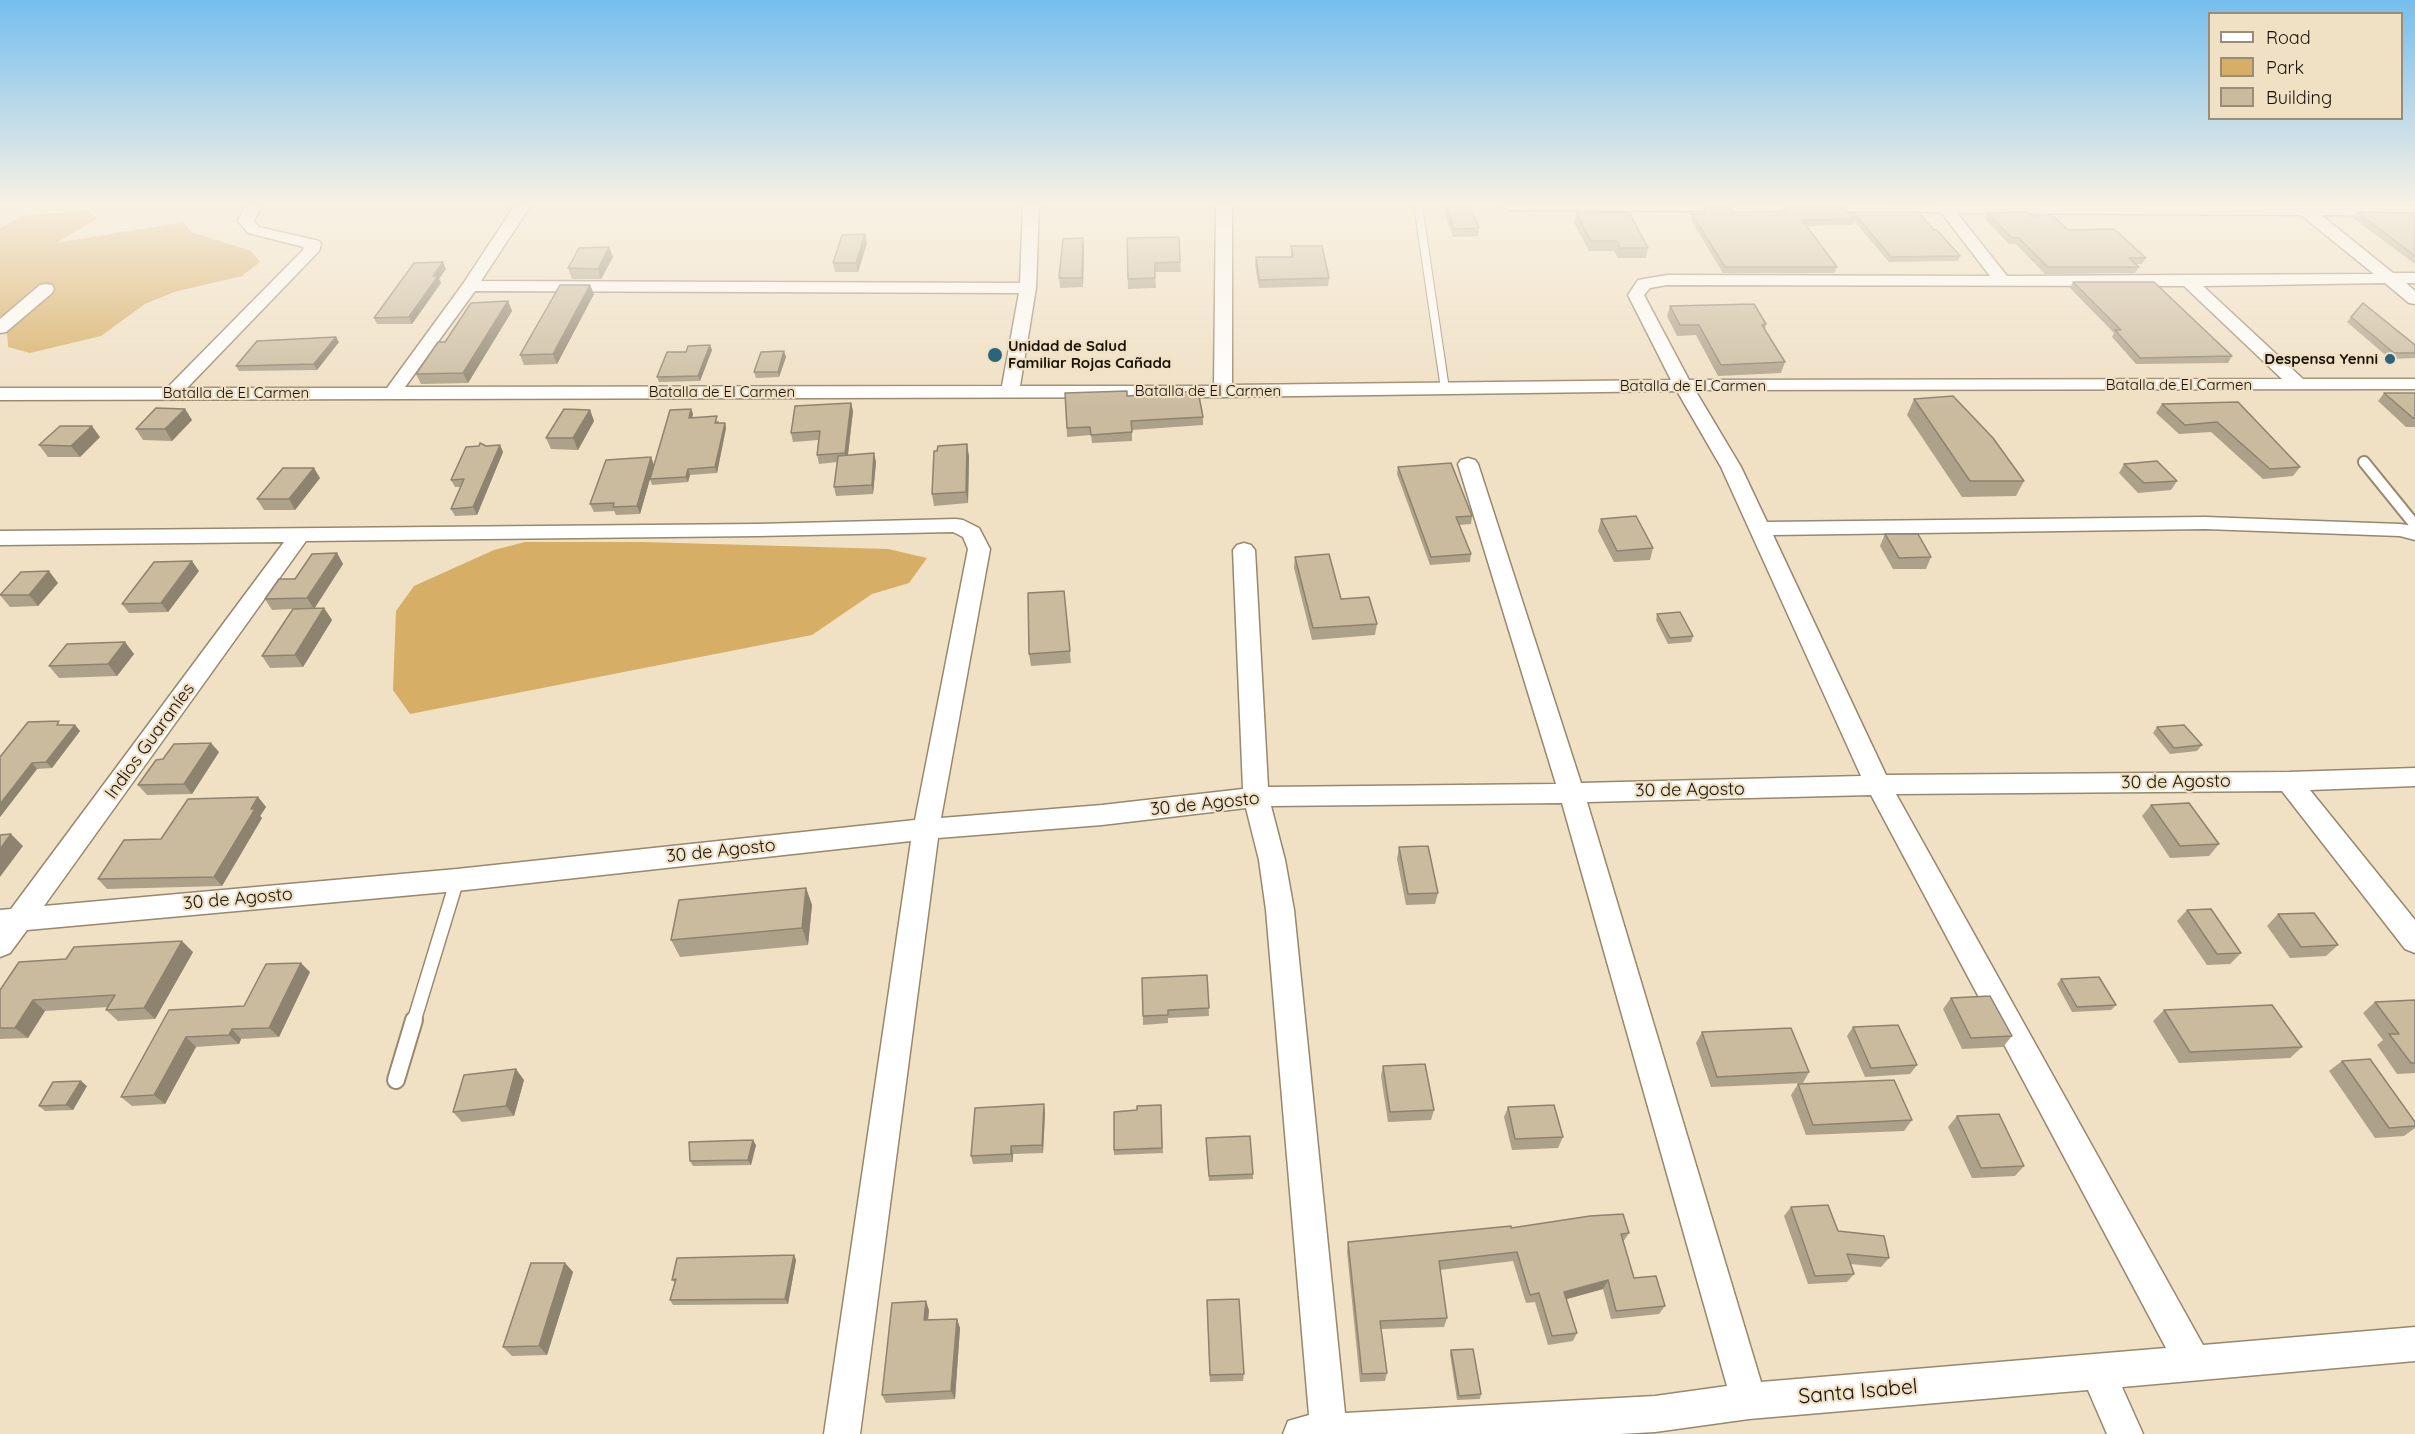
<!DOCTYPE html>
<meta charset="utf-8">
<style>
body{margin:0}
#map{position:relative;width:2415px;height:1434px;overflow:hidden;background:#f0e0c4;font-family:Quicksand,sans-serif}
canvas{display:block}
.legend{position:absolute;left:2208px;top:12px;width:195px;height:108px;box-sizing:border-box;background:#f0e0c4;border:2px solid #998d79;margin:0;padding:8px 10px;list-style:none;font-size:18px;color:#171108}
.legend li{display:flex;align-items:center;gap:12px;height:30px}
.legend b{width:30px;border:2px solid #998d79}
</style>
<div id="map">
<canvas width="2415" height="1434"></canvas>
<ul class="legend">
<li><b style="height:8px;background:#fff"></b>Road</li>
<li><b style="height:16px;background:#d6ae65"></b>Park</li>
<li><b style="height:16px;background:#cabb9f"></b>Building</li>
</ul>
</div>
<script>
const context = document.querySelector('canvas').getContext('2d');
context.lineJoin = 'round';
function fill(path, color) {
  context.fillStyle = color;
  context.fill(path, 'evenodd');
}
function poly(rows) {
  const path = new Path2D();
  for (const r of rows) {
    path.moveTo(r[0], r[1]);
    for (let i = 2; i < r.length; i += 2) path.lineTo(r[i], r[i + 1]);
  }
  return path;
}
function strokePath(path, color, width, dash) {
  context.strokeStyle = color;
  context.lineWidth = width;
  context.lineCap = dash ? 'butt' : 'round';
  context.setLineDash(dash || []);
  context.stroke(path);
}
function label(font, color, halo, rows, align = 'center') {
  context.font = font + ' Quicksand,sans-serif';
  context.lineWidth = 4.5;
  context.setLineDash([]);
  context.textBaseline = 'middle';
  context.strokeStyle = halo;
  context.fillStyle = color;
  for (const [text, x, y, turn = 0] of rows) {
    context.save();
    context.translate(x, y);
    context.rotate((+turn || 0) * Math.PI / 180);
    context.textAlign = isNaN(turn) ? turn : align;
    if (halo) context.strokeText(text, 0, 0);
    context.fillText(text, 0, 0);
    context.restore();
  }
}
const green = poly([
 [87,210,98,218,56,243,184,222,191,232,251,251,260,262,242,276,174,292,145,304,101,336,30,353,8,347,6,318,0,316,0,228,22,216],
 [525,542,643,542,888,549,927,558,909,583,872,594,812,635,410,714,393,690,396,611,414,586,494,550]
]);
const serviceFar3 = poly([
 [1418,205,1445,389]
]);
const serviceFar2 = poly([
 [2364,462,2415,525]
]);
const serviceFar1 = poly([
 [414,1021,457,880]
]);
const service = poly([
 [396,1080,414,1020]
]);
const minor = poly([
 [246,205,262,205,254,221,259,227,319,241,321,244,319,251,187,388,387,388,463,284,515,205,531,205,481,281,1020,283,1023,205,1039,205,1036,288,1020,386,1214,386,1216,205,1232,205,1232,385,1671,380,1628,295,1638,280,1667,275,1990,276,1941,212,1508,210,1500,205,2415,206,2415,216,2321,215,2393,273,2415,273,2415,283,2406,283,2415,291,2415,304,2409,303,2385,283,2203,286,2303,379,2415,379,2415,389,1695,390,1741,467,1767,522,2205,517,2400,524,2415,526,2415,540,2400,536,2205,529,1773,535,1886,775,2289,772,2415,768,2415,786,2310,790,2415,920,2415,953,2405,949,2282,791,1896,794,2203,1345,2415,1327,2415,1361,2122,1387,2143,1434,2107,1434,2088,1390,1749,1419,1655,1432,1620,1434,1283,1434,1288,1421,1309,1415,1266,910,1259,860,1246,808,1102,825,938,838,860,1434,824,1434,911,841,457,891,27,930,10,953,0,957,0,910,11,909,284,542,0,545,0,531,757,524,956,519,963,520,979,528,990,549,941,818,1102,805,1243,789,1233,550,1237,545,1244,543,1251,545,1255,550,1268,787,1556,784,1458,464,1461,460,1468,458,1475,460,1478,464,1581,783,1861,776,1721,467,1677,391,1223,397,0,400,0,388,167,388,303,250,304,247,248,233,238,221,246,205],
 [1957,213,2301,215,2374,274,2007,276,1957,213],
 [1667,285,2184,286,2282,379,1689,380,1644,295,1650,288,1667,285],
 [475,291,1019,293,1002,386,405,387,475,291],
 [953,532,963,537,968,549,915,820,457,869,44,906,306,541,757,536,953,532],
 [1871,795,2166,1348,1761,1382,1587,802,1871,795],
 [1562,803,1727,1386,1655,1396,1345,1413,1294,910,1285,860,1271,806,1562,803],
 [46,284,52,285,54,289,52,293,6,332,0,333,0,319,40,285,46,284]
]);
const wall = poly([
 [1445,205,1469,205,1479,228,1478,236,1453,237,1444,212],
 [1705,207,1733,212,1782,211,1783,208,1852,216,1853,212,1934,230,1960,256,1958,261,1889,262,1854,221,1853,225,1806,226,1837,267,1834,273,1723,273,1691,220,1692,214,1703,214],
 [2357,212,2415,213,2415,264,2353,218],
 [1576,213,1648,248,1646,258,1618,258,1614,251,1589,251,1574,223],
 [1987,213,2031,216,2146,258,2142,264,2136,264,2139,267,2135,273,2045,274,2016,244,2009,244,1985,219],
 [1127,238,1180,262,1181,272,1155,272,1156,288,1128,289],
 [867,243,858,272,835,272,833,263],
 [1291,246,1329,278,1328,286,1259,288,1255,265,1256,257,1291,257],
 [609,247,613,257,601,279,572,279,568,268],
 [1084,247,1083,287,1060,288,1059,278],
 [446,269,439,279,441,283,412,324,377,324,374,318],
 [2073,282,2232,356,2228,363,2136,364,2112,337,2114,333,2070,288],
 [590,285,594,294,557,364,524,365,520,355],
 [508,301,512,311,468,383,421,384,416,374],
 [1670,306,1766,324,1765,330,1785,362,1781,373,1718,376,1696,335,1677,336,1667,316],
 [2351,317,2415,345,2415,358,2390,359,2347,322],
 [339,342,317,370,239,371,236,366],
 [712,350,700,381,659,382,657,377],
 [786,357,779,377,756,378,754,372],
 [1065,393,1127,396,1203,417,1203,425,1132,430,1132,441,1092,443,1091,435,1067,437],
 [2384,393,2415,393,2415,427,2406,427,2378,401],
 [1914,399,2024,481,2016,496,1962,497,1907,415],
 [2238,402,2300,467,2293,476,2263,479,2211,432,2179,434,2156,413,2162,404],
 [851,403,853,411,848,455,876,462,873,494,836,496,834,487,837,462,819,464,817,455,818,440,793,442,791,433],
 [185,409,192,420,172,441,143,440,136,429],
 [691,409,693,414,692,417,719,421,718,423,725,423,726,428,717,473,690,475,688,482,652,485,650,479,640,514,616,515,614,511,594,512,590,504,651,457,654,465],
 [590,410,594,421,578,450,551,449,546,438],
 [100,437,80,457,48,457,39,445],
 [500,445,503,452,477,515,455,516,451,509,461,487,455,487,451,480,486,446],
 [969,456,968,503,934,506,932,494],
 [2124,464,2177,481,2171,490,2138,493,2119,473],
 [1398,467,1472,516,1471,524,1459,525,1471,554,1470,562,1430,565,1397,474],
 [320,478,295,510,264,510,257,499],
 [1601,519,1653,548,1650,560,1614,562,1598,531],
 [1885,534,1931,557,1926,569,1893,569,1880,546],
 [337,553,343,564,314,609,324,608,332,620,303,667,270,668,262,656,293,609,272,610,265,599,295,579],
 [1295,557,1341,599,1377,624,1375,635,1312,640,1294,568],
 [199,571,168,612,129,613,122,604],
 [58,583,38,606,10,607,0,595],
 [1064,591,1071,663,1031,666,1029,654],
 [1657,614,1693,636,1691,642,1668,644,1656,620],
 [125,642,134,654,117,676,59,678,49,666],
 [63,725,75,725,80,731,52,768,37,769,0,817,0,757],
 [2157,727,2202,745,2197,751,2170,754,2153,733],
 [219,752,192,794,147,795,138,785,163,759],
 [258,797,266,807,260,816,262,818,222,886,107,889,98,879,161,839],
 [2151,805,2219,844,2209,856,2170,858,2142,816],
 [1399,847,1438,893,1435,904,1406,905,1397,859],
 [806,888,812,905,808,945,680,957,671,940],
 [2187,910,2241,953,2230,964,2207,965,2177,921],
 [2278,914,2338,945,2326,956,2290,958,2267,926],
 [193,952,155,1019,118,1021,106,1010,108,1007,45,1011,28,1038,0,1039,0,990],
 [310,972,279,1037,241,1039,239,1044,196,1047,165,1104,132,1106,121,1097,169,1010,244,1006],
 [1207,975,1209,1016,1168,1018,1168,1023,1143,1025,1143,1016],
 [2061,979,2116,1005,2111,1010,2072,1012,2057,984],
 [1951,998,2012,1036,2003,1047,1962,1049,1943,1009],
 [2415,1000,2415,1073,2397,1074,2377,1045,2383,1040,2363,1013,2375,1002],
 [2164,1010,2302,1047,2290,1058,2179,1063,2153,1021],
 [1853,1027,1917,1065,1910,1074,1865,1077,1847,1036],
 [1702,1032,1809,1072,1803,1083,1711,1087,1696,1043],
 [2342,1061,2415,1122,2415,1128,2404,1136,2375,1138,2329,1071],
 [1383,1066,1434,1110,1431,1120,1388,1122,1381,1076],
 [524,1080,514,1116,462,1122,453,1112],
 [1798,1084,1912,1120,1904,1131,1806,1135,1791,1095],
 [87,1086,73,1110,45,1111,39,1106],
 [1161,1105,1163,1153,1114,1155,1114,1150,1137,1110],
 [1508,1107,1563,1137,1558,1148,1512,1150,1504,1117],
 [1045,1113,1043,1153,1013,1154,1013,1162,973,1164,971,1156],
 [1957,1116,2024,1166,2015,1176,1972,1178,1948,1127],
 [1206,1143,1253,1174,1253,1179,1209,1181],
 [756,1145,751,1165,693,1166,690,1161],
 [1791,1207,1838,1231,1889,1258,1881,1267,1851,1264,1854,1274,1847,1282,1808,1284,1784,1216],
 [1511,1228,1629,1233,1623,1242,1634,1278,1665,1306,1659,1314,1611,1319,1603,1289,1566,1299,1577,1333,1573,1341,1548,1345,1535,1302,1526,1303,1513,1261,1440,1270,1447,1318,1444,1327,1381,1329,1387,1373,1385,1381,1360,1382,1347,1251,1348,1242],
 [794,1255,796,1260,788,1304,673,1305,670,1300,675,1283,672,1280],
 [565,1263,573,1272,547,1355,512,1356,503,1347],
 [1207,1308,1244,1374,1243,1381,1210,1382],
 [929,1310,928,1320,957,1319,960,1328,955,1399,886,1403,882,1395],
 [1451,1350,1481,1394,1480,1399,1457,1400,1450,1354]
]);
const shadedWall = poly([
 [865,234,867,243,858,272,856,263],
 [1083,238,1084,247,1083,287,1082,278],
 [609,247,613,257,601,279,598,269],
 [443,262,446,269,439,279,441,283,412,324,409,317,433,276],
 [590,285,594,294,557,364,553,354],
 [508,301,512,311,468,383,463,373],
 [336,337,339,342,317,370,314,364],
 [710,345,712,350,700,381,698,376],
 [784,351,786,357,779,377,778,372],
 [851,403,853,411,847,462,845,453],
 [185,409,192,420,172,441,165,429],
 [691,409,693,414,691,423,689,418],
 [590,410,594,421,578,450,573,438],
 [725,423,726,428,717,473,715,467],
 [92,426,100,437,80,457,71,446],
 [967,444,969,456,968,503,966,492],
 [500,445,503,452,477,515,473,507],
 [874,453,876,462,873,494,872,485],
 [651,457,654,465,640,514,637,506],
 [314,468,320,478,295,510,289,499],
 [688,469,690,475,688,482,686,477],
 [337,553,343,564,314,609,307,598],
 [192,561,199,571,168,612,161,603],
 [49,571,58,583,38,606,29,595],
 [324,608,332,620,303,667,295,655],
 [125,642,134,654,117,676,108,664],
 [75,725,80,731,52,768,46,762],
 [211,743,219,752,192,794,184,784],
 [32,763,37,769,0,817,0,804],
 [258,797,266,807,260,816,262,818,222,886,214,877],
 [11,834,23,846,0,877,0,849],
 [806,888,812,905,808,945,802,928],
 [182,941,193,952,155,1019,144,1008],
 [301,963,310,972,279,1037,269,1028],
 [33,1000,45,1011,28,1038,15,1028],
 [232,1029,241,1039,239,1044,229,1035],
 [186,1037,196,1047,165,1104,154,1095],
 [516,1069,524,1080,514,1116,506,1106],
 [81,1081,87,1086,73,1110,66,1105],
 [1044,1104,1045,1113,1043,1153,1042,1145],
 [753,1140,756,1145,751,1165,748,1160],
 [1011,1146,1013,1154,1013,1162,1011,1154],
 [794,1255,796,1260,788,1304,785,1299],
 [565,1263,573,1272,547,1355,539,1346],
 [1608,1280,1603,1289,1560,1301,1564,1292],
 [926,1301,929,1310,927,1329,924,1320],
 [957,1319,960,1328,955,1399,951,1391]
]);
const building = poly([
 [1446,205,1469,205,1479,228,1454,229,1446,205],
 [1705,207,1730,207,1733,212,1786,211,1783,208,1844,208,1855,219,1802,220,1837,267,1725,267,1692,214,1705,214,1705,207],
 [1629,212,1648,248,1620,248,1617,241,1591,241,1576,213,1629,212],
 [1853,212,1918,212,1934,230,1937,230,1960,256,1891,257,1853,212],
 [2027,212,2031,216,2052,215,2068,230,2114,229,2146,258,2129,258,2139,267,2048,267,2019,238,2012,238,1987,213,2027,212],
 [2357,212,2415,213,2415,256,2357,212],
 [865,234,856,263,833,263,842,235,865,234],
 [1179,237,1180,262,1155,263,1155,278,1128,279,1127,238,1179,237],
 [1083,238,1082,278,1059,278,1063,239,1083,238],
 [1291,246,1322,246,1329,278,1259,280,1256,257,1293,257,1291,246],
 [609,247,598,269,568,268,579,248,609,247],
 [443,262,433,276,438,276,409,317,374,318,414,263,443,262],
 [2073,282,2154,282,2232,356,2140,358,2115,330,2121,330,2073,282],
 [560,285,590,285,553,354,520,355,560,285],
 [508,301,463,373,416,374,438,342,445,342,471,303,508,301],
 [2363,303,2415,345,2415,353,2394,353,2351,317,2363,303],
 [1754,304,1766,324,1762,325,1785,362,1721,365,1699,325,1680,325,1670,306,1754,304],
 [336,337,314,364,236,366,257,341,336,337],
 [710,345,698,376,657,377,667,352,686,352,688,346,710,345],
 [784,351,778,372,754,372,761,352,784,351],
 [1127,391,1127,396,1198,391,1203,417,1131,421,1132,432,1091,435,1090,427,1067,428,1065,393,1127,391],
 [2384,393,2415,393,2415,418,2413,418,2384,393],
 [1953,396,1993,438,2024,481,1970,481,1914,399,1953,396],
 [2238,402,2300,467,2270,469,2217,422,2185,425,2162,404,2238,402],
 [851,403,845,453,817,455,820,431,791,433,795,406,851,403],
 [156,408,185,409,165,429,136,429,156,408],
 [564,409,590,410,573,438,546,438,564,409],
 [691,409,689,418,717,416,715,423,725,423,715,467,688,469,686,477,650,479,670,410,691,409],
 [60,426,92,426,71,446,39,445,60,426],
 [480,443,486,446,500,445,473,507,451,509,464,479,451,480,466,447,479,446,480,443],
 [967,444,966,492,932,494,934,451,937,451,938,446,967,444],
 [874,453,872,485,834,487,838,456,874,453],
 [651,457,637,506,613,507,614,503,590,504,606,460,651,457],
 [2157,461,2177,481,2144,483,2124,464,2157,461],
 [1451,463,1472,516,1456,517,1471,554,1431,557,1398,467,1451,463],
 [283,468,314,468,289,499,257,499,283,468],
 [1636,516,1653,548,1617,551,1601,519,1636,516],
 [1885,534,1918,534,1931,557,1899,558,1885,534],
 [337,553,307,598,265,599,279,579,295,579,312,554,337,553],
 [1329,554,1341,599,1369,597,1377,624,1313,628,1295,557,1329,554],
 [192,561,161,603,122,604,154,562,192,561],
 [49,571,29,595,0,595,21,572,49,571],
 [1064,591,1070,651,1029,654,1028,593,1064,591],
 [324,608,295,655,262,656,293,609,324,608],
 [1680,612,1693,636,1670,638,1657,614,1680,612],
 [125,642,108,664,49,666,67,644,125,642],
 [59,721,57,725,75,725,46,762,32,763,0,804,0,757,28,722,59,721],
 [2184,725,2202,745,2174,748,2157,727,2184,725],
 [211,743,184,784,138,785,156,760,163,759,174,744,211,743],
 [258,797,251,809,255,809,214,877,98,879,124,840,161,839,188,799,258,797],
 [2189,803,2219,844,2180,846,2151,805,2189,803],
 [11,834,0,849,0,835,11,834],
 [1428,846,1438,893,1408,894,1399,847,1428,846],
 [806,888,802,928,671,940,679,900,806,888],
 [2211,909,2241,953,2217,954,2187,910,2211,909],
 [2314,913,2338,945,2301,947,2278,914,2314,913],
 [182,941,144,1008,106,1010,115,995,33,1000,15,1028,0,1028,0,990,19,962,66,959,74,947,182,941],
 [301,963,269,1028,232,1029,229,1035,186,1037,154,1095,121,1097,169,1010,244,1006,266,964,301,963],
 [1207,975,1209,1008,1168,1010,1168,1015,1143,1016,1142,978,1207,975],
 [2099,977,2116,1005,2077,1007,2061,979,2099,977],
 [1990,996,2012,1036,1971,1038,1951,998,1990,996],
 [2415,1000,2415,1063,2411,1063,2389,1034,2399,1034,2375,1002,2415,1000],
 [2272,1005,2302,1047,2190,1052,2164,1010,2272,1005],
 [1898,1025,1917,1065,1871,1068,1853,1027,1898,1025],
 [1791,1028,1809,1072,1717,1077,1702,1032,1791,1028],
 [2370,1059,2415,1122,2415,1126,2389,1128,2342,1061,2370,1059],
 [1425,1064,1434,1110,1390,1112,1383,1066,1425,1064],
 [516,1069,506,1106,453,1112,464,1075,516,1069],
 [1894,1080,1912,1120,1813,1125,1798,1084,1894,1080],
 [81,1081,66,1105,39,1106,53,1082,81,1081],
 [1044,1104,1042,1145,1011,1146,1011,1154,971,1156,975,1108,1044,1104],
 [1161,1105,1162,1148,1114,1150,1114,1112,1137,1110,1137,1106,1161,1105],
 [1554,1105,1563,1137,1515,1139,1508,1107,1554,1105],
 [1999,1114,2024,1166,1981,1168,1957,1116,1999,1114],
 [1250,1136,1253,1174,1209,1176,1206,1138,1250,1136],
 [753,1140,748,1160,690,1161,689,1142,753,1140],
 [1828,1205,1838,1231,1884,1236,1889,1258,1847,1254,1854,1274,1815,1276,1791,1207,1828,1205],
 [1623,1214,1629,1233,1621,1234,1634,1278,1656,1276,1665,1306,1616,1311,1608,1280,1564,1292,1577,1333,1552,1336,1539,1293,1530,1295,1517,1252,1439,1261,1447,1318,1380,1321,1387,1373,1362,1374,1348,1242,1511,1226,1511,1228,1590,1216,1623,1214],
 [794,1255,785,1299,670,1300,676,1279,672,1280,677,1258,794,1255],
 [531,1263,565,1263,539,1346,503,1347,531,1263],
 [1239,1299,1244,1374,1210,1375,1207,1300,1239,1299],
 [926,1301,924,1320,957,1319,951,1391,882,1395,892,1303,926,1301],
 [1473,1349,1481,1394,1459,1396,1451,1350,1473,1349]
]);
const markers = [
 [995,355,8,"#2a657d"],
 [2390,359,6,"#2a657d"]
];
const farPoinames = [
 ["Unidad de Salud",1008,346],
 ["Familiar Rojas Cañada",1008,363],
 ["Despensa Yenni",2378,359,"right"]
];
const farStreetnames = [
 ["Batalla de El Carmen",2179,385],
 ["Batalla de El Carmen",1693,386],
 ["Batalla de El Carmen",1208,391],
 ["Batalla de El Carmen",722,392],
 ["Batalla de El Carmen",236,393]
];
const streetNames = [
 ["Indios Guaraníes",150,741,-54],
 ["30 de Agosto",2176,782,-1],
 ["30 de Agosto",1690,790,-1],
 ["30 de Agosto",1205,804,-6],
 ["30 de Agosto",721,851,-6],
 ["30 de Agosto",238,899,-5]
];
const nearStreetnames = [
 ["Santa Isabel",1858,1392,-5]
];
fill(green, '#d6ae65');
strokePath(serviceFar3, '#97886e', 10);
strokePath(serviceFar2, '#97886e', 14);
strokePath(serviceFar1, '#97886e', 16);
strokePath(service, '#97886e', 20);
strokePath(minor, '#97886e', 3);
strokePath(serviceFar3, '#fff', 8);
strokePath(serviceFar2, '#fff', 10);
strokePath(serviceFar1, '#fff', 13);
strokePath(service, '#fff', 16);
fill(minor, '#fff');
fill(wall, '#aea189');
fill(shadedWall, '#8d836f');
fill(building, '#cabb9f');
strokePath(building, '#8d836f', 1.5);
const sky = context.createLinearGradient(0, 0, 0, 406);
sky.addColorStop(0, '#75beee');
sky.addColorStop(0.5, '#f8f1e4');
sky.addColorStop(1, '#f8f1e400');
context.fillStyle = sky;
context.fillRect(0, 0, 2415, 406);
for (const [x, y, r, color] of markers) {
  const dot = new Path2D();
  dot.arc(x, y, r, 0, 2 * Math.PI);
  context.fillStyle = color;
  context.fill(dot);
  strokePath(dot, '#f0e0c4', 2);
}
label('bold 15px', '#171108', '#f0e0c4', farPoinames, 'left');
label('15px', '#171108', '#f0e0c4', farStreetnames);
label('18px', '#171108', '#f0e0c4', streetNames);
label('21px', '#171108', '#f0e0c4', nearStreetnames);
</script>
